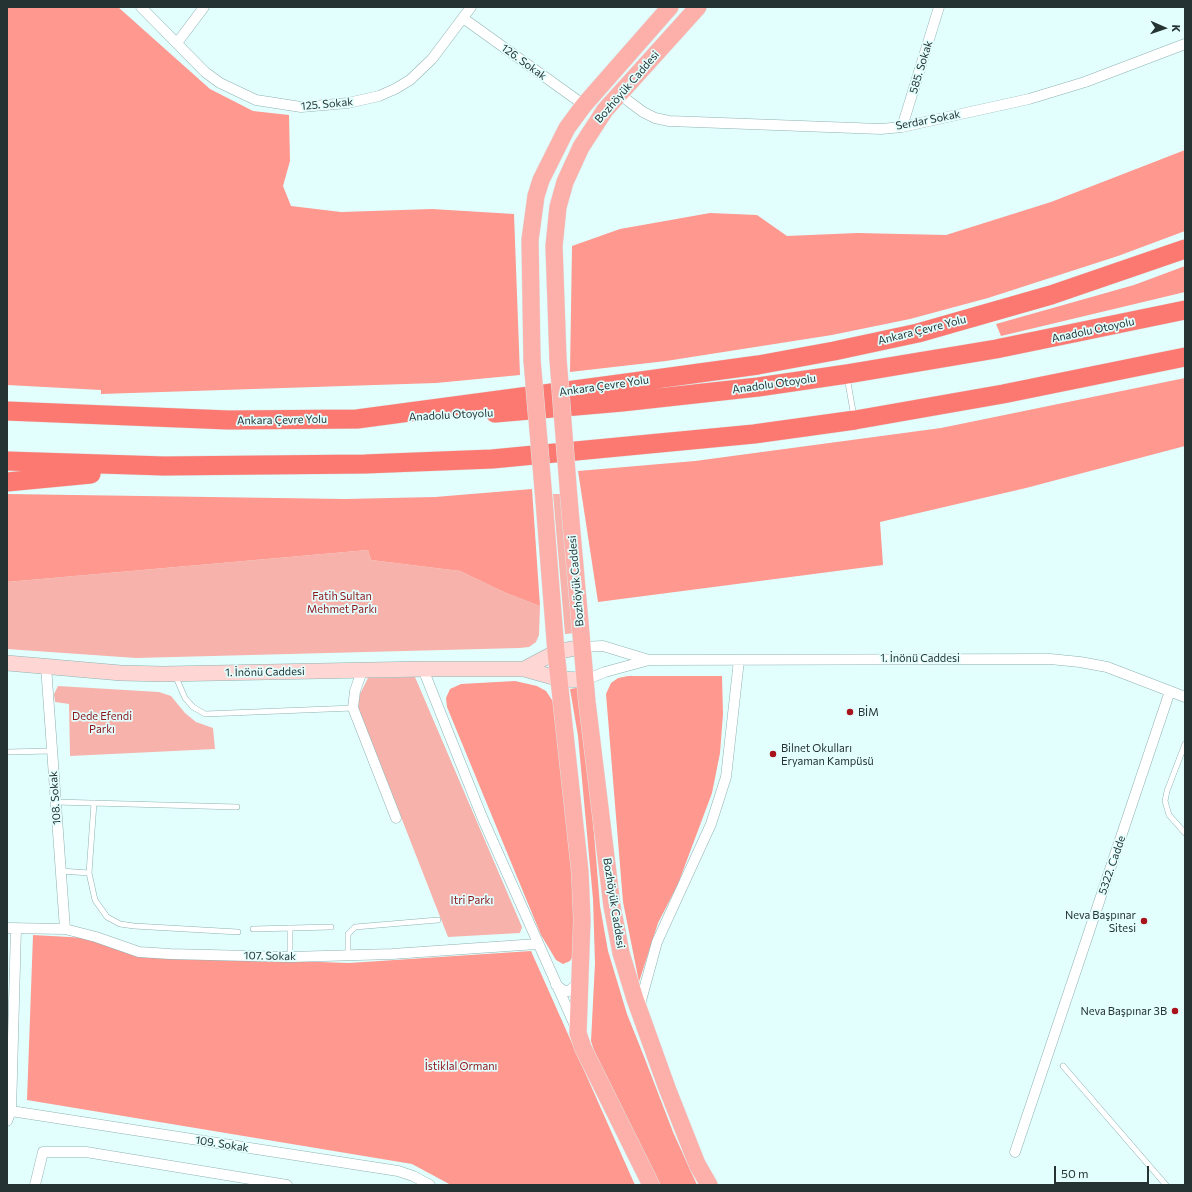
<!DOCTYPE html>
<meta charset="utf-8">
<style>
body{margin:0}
#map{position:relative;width:1192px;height:1192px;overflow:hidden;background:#e2fffe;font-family:Commissioner,sans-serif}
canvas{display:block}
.frame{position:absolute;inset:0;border:8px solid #253333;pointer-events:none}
.north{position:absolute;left:1144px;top:8px;width:40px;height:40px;-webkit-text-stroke:3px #e2fffe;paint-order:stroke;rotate:92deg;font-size:11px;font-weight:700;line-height:16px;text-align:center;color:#253333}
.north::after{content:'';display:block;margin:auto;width:14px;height:18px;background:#253333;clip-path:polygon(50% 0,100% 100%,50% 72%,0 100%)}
.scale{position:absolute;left:1054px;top:1166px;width:95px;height:18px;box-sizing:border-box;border:2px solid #253333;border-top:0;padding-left:5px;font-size:12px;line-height:14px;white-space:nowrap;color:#253333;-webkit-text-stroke:3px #e2fffe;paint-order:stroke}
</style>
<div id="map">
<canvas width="1192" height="1192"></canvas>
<div class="frame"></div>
<div class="north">K</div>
<div class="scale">50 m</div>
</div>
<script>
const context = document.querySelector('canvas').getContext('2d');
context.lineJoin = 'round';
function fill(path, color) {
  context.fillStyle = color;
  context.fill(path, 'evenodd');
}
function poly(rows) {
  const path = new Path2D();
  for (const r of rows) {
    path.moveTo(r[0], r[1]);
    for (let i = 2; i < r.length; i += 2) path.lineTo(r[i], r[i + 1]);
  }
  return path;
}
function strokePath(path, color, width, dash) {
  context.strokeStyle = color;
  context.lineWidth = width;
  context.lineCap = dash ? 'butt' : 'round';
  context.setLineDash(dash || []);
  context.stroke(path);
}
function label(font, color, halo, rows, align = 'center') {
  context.font = font + ' Commissioner,sans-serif';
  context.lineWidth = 3.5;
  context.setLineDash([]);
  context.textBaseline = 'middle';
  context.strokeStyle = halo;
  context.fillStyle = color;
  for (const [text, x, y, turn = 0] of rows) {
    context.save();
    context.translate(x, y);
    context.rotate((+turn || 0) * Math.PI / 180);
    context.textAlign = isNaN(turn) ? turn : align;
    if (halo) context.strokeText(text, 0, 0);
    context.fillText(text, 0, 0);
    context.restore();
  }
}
const green = poly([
 [553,494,561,494,577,633,565,634],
 [368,550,371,560,460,571,506,593,540,606,539,635,536,642,529,647,520,648,136,658,7,649,7,582],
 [415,677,522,927,520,933,448,937,356,702,368,678],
 [58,686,159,692,171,696,185,713,196,722,213,728,215,749,70,756,69,704,55,702,54,694]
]);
const forest = poly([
 [7,7,118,7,210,89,253,111,289,115,290,161,283,186,291,206,341,212,432,209,514,214,520,375,436,383,101,394,101,390,7,385],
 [1185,150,1185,231,1118,256,988,298,910,319,832,335,666,361,570,372,572,246,620,229,710,213,757,215,787,236,857,233,946,235,1051,202],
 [1185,266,1185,292,1001,336,996,324,1134,285],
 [1185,378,1185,446,1026,488,880,522,883,565,598,602,578,471,695,461,941,428],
 [532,489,540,606,506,593,460,571,371,560,368,550,7,582,7,494,345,499,435,497],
 [628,676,722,676,723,714,720,753,712,793,678,884,658,923,639,982,623,902,606,694,611,683,618,678],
 [515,681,537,686,546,691,554,703,575,882,573,956,570,961,563,964,556,960,541,935,447,707,446,698,450,689,461,684],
 [582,687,600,906,608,951,627,1014,643,1054,673,1132,697,1185,660,1185,596,1057,591,1041,595,963,593,899,578,736,570,689],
 [33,935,87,938,140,956,349,963,531,951,635,1185,451,1185,412,1164,27,1100]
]);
const lane = poly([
 [847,377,854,417],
 [175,675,185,698,193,707,205,714,353,708],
 [1185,744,1167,791,1165,801,1169,815,1185,833],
 [7,752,51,751],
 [55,802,237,807],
 [94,803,89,873,95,900,107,917,120,924,134,926,238,932],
 [61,871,89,873],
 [290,928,290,957],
 [253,929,331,927],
 [348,955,348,934,355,927,438,920],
 [1063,1066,1166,1185]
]);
const street = poly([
 [141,7,205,72,220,83,256,100,301,107,348,103,379,96,395,89,410,80,432,59,471,7],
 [463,18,584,105],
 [177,43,204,7],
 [619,94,643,112,655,118,669,121,881,129,902,127,1029,99,1085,82,1185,44],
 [902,127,939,7],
 [581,647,603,646,649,660,605,672,585,680],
 [649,660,1050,659,1080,662,1107,667,1185,697],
 [46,666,65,929],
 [423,669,482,817,576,1028],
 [362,671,355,691,353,708,396,818],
 [7,928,65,929,96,937,139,952,170,954,290,957,392,954,537,944],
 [556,985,564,991,569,991,579,982],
 [639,1008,657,942,711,824,726,777,739,660],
 [11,1111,398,1171,413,1176,430,1185],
 [7,1121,11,1111,16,928],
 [1015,1152,1170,691],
 [35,1185,43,1152,86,1152,287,1185]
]);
const secondary = poly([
 [7,663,121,673,164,674,423,669,524,669,560,679,585,680],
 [524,669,556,652,581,647]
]);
const primary = poly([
 [558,359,554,246,558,207,565,182,581,147,605,110,698,7],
 [532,360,530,240,536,196,541,180,567,128,584,105,670,7],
 [569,499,587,702,612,906,621,953,635,999,667,1088,697,1164,709,1185],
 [544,500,556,652,580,872,582,920,578,1033,583,1048,651,1185]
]);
const highway = poly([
 [7,411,228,420,357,419,619,384,758,365,834,351,918,333,1051,295,1185,249],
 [495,413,622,402,758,387,847,374,996,349,1185,310],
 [7,461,164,466,365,464,492,459,754,434,855,420,1003,394,1185,357],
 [7,482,91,474]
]);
const primaryBridge = poly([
 [558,359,569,499],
 [532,360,544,500]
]);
const markers = [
 [850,712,4,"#a8121b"],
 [773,754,4,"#a8121b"],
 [1144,921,4,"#a8121b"],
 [1175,1011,4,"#a8121b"]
];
const streetNames = [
 ["126. Sokak",524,62,36],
 ["585. Sokak",921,67,-73],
 ["Bozhöyük Caddesi",627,87,-49],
 ["125. Sokak",327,104,-5],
 ["Serdar Sokak",928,120,-11],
 ["Ankara Çevre Yolu",922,330,-14],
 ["Anadolu Otoyolu",1093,330,-12],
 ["Anadolu Otoyolu",774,384,-8],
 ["Ankara Çevre Yolu",604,386,-8],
 ["Anadolu Otoyolu",451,415,-3],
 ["Ankara Çevre Yolu",282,420,-1],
 ["Bozhöyük Caddesi",576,581,-95],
 ["1. İnönü Caddesi",920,658],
 ["1. İnönü Caddesi",265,672,-1],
 ["108. Sokak",55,798,-94],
 ["5322. Cadde",1112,865,-71],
 ["Bozhöyük Caddesi",614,903,81],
 ["107. Sokak",270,956,1],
 ["109. Sokak",222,1144,9]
];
const parkNames = [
 ["Fatih Sultan",342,596],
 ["Mehmet Parkı",342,609],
 ["Dede Efendi",102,716],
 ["Parkı",102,729],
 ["Itri Parkı",472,900],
 ["İstiklal Ormanı",461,1066]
];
const poiNames = [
 ["BİM",858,712],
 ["Bilnet Okulları",781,748],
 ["Eryaman Kampüsü",781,761],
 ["Neva Başpınar",1136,915,"right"],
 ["Sitesi",1136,928,"right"],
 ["Neva Başpınar 3B",1167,1011,"right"]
];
fill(green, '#f7b3ab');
fill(forest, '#ff988f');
strokePath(lane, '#90b2b2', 6);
strokePath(street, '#90b2b2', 11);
strokePath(secondary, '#90b2b2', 16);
strokePath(primary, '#e0e2e2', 18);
strokePath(highway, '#e0e2e2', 20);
strokePath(lane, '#fff', 5);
strokePath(street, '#fff', 10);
strokePath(secondary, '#fed7d4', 15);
strokePath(primary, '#fdafa9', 17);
strokePath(highway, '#fb7970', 19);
strokePath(primaryBridge, '#e0e2e2', 18, []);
strokePath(primaryBridge, '#fdafa9', 17);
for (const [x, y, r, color] of markers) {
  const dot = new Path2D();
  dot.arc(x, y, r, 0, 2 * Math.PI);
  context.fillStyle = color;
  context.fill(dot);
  strokePath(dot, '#e2fffe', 1.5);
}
label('11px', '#253333', '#e2fffe', streetNames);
label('11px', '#8d1419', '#e2fffe', parkNames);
label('11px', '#253333', '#e2fffe', poiNames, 'left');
</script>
